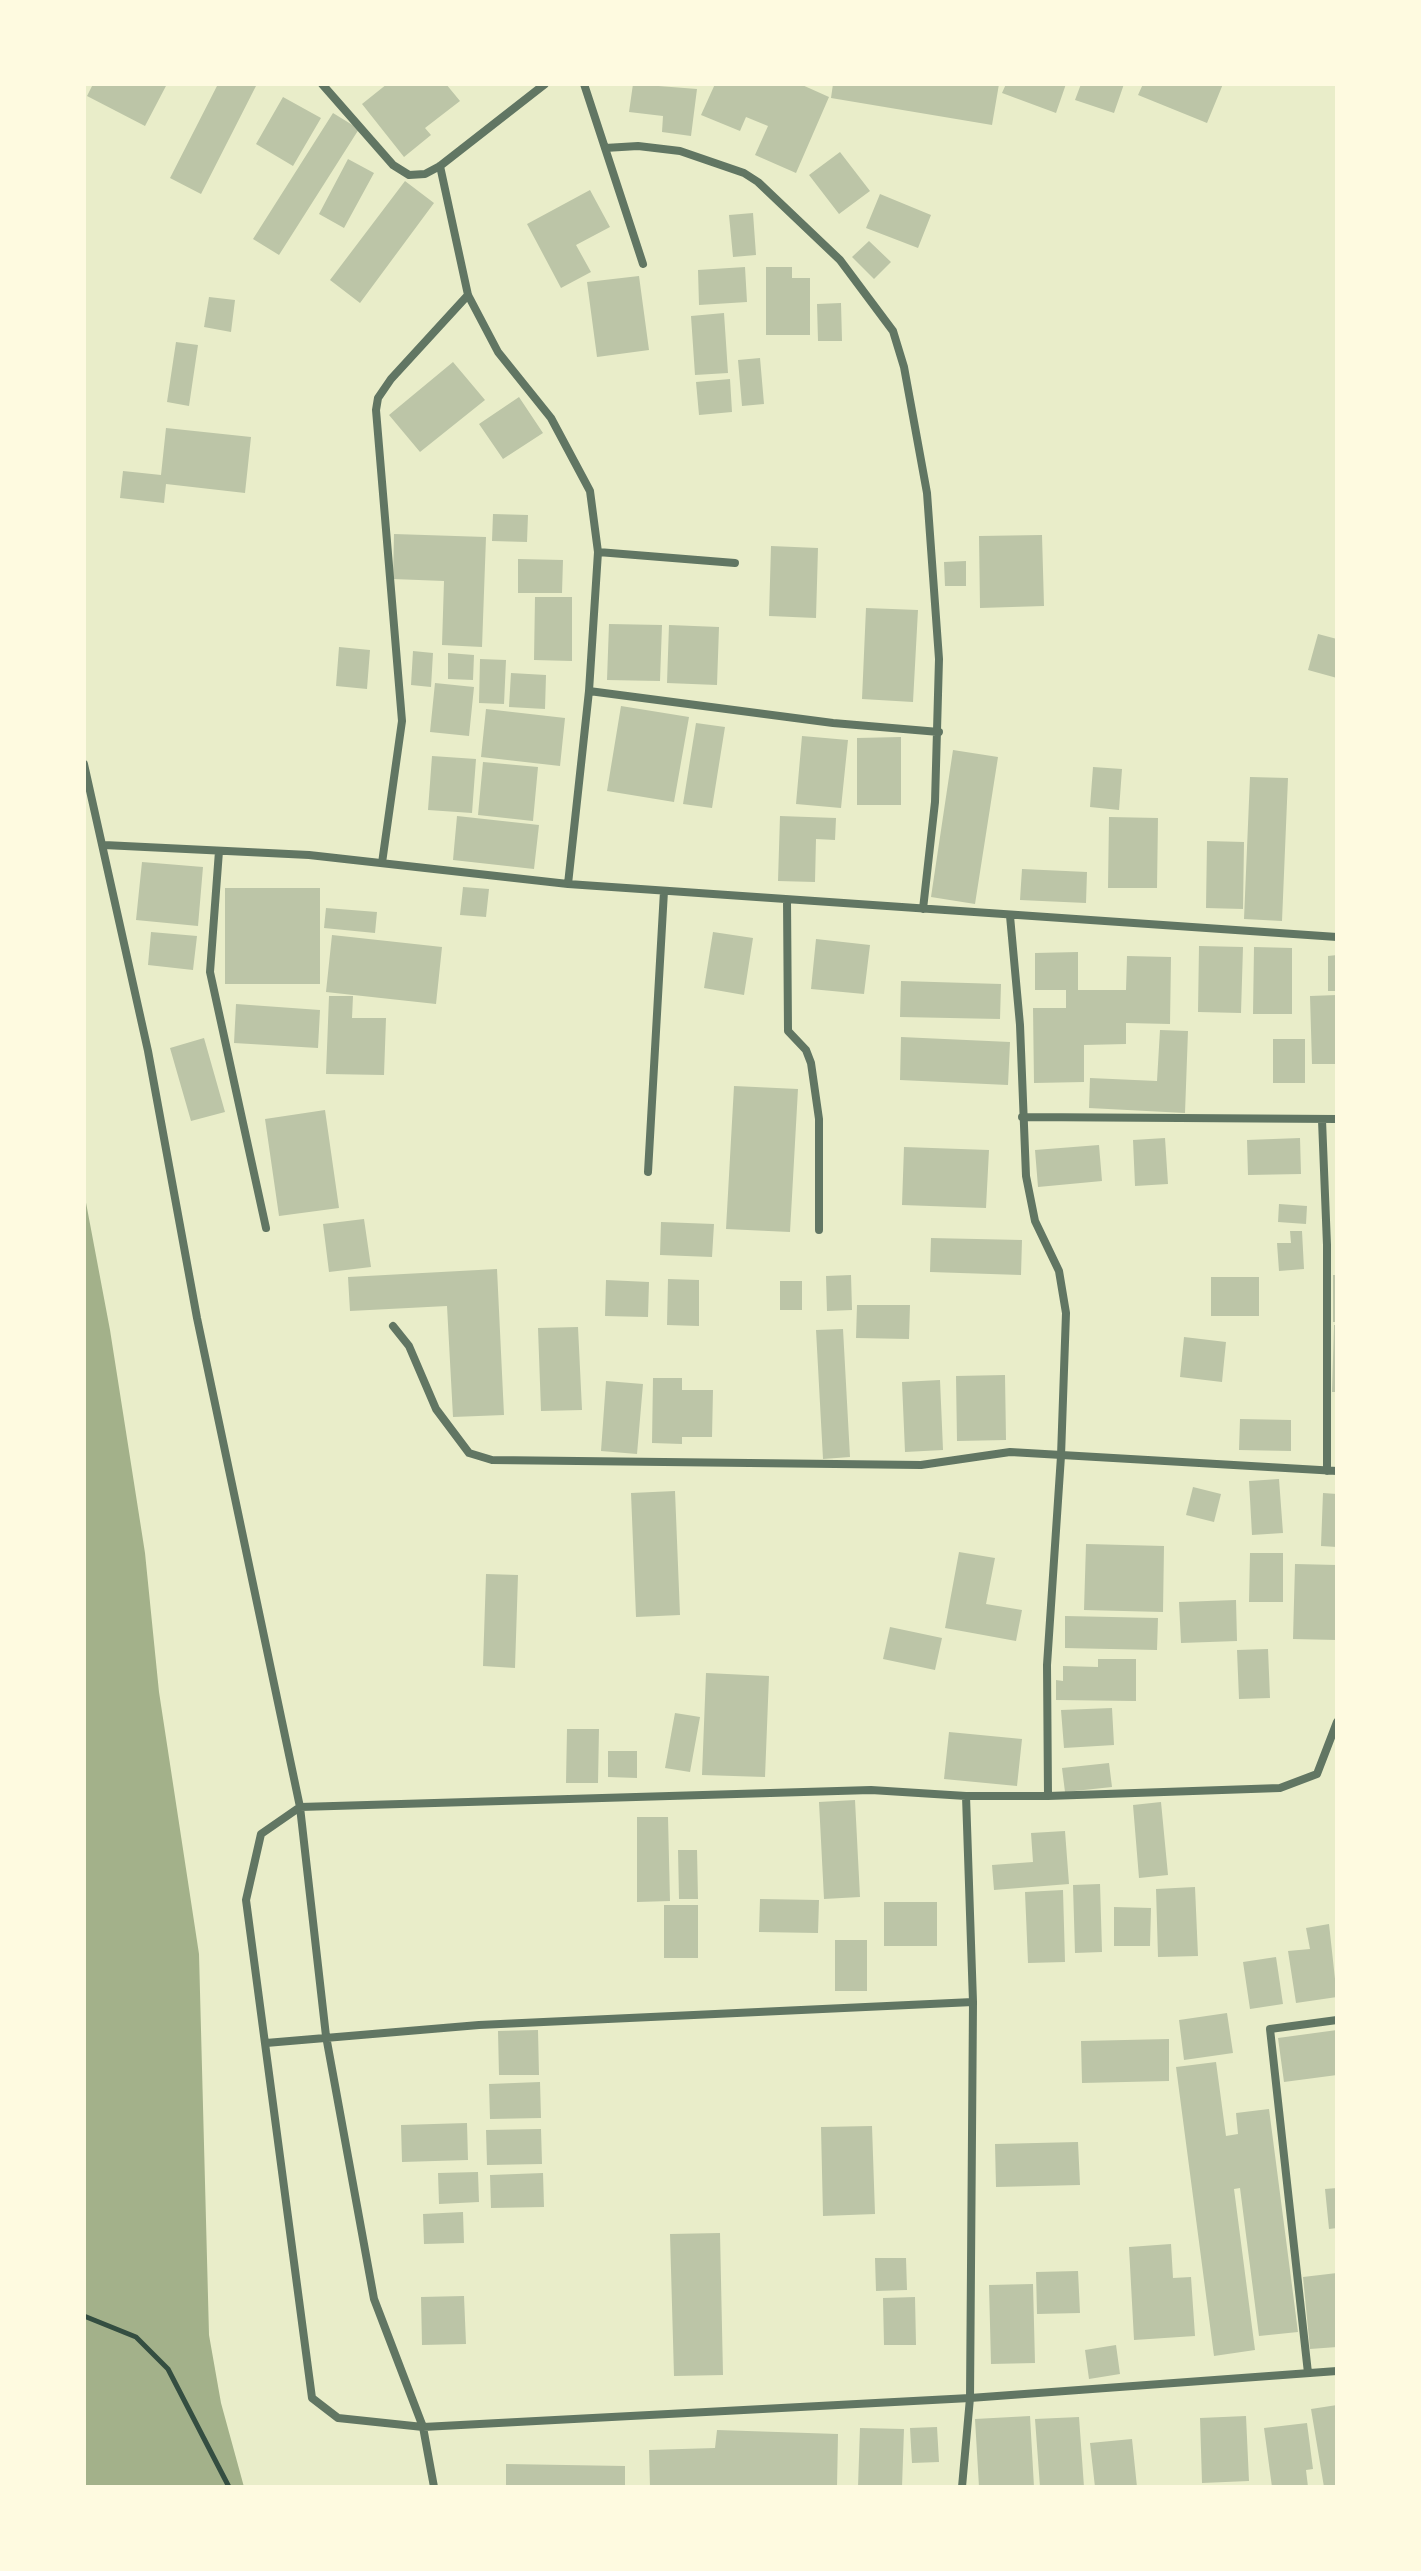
<!DOCTYPE html>
<style>
body{margin:0}
#map{position:relative;width:1421px;height:2571px;overflow:hidden;background:#e9edc9;font-family:"IBM Plex Sans",sans-serif}
canvas{display:block}
.frame{position:absolute;inset:0;border:86px solid #fefae0;pointer-events:none}
</style>
<div id="map">
<canvas width="1421" height="2571"></canvas>
<div class="frame"></div>
</div>
<script>
const context = document.querySelector('canvas').getContext('2d');
context.lineJoin = 'round';
function fill(path, color) {
  context.fillStyle = color;
  context.fill(path, 'evenodd');
}
function poly(rows) {
  const path = new Path2D();
  for (const r of rows) {
    path.moveTo(r[0], r[1]);
    for (let i = 2; i < r.length; i += 2) path.lineTo(r[i], r[i + 1]);
  }
  return path;
}
function strokePath(path, color, width, dash) {
  context.strokeStyle = color;
  context.lineWidth = width;
  context.lineCap = dash ? 'butt' : 'round';
  context.setLineDash(dash || []);
  context.stroke(path);
}
const water = poly([
 [84,1192,110,1330,145,1553,159,1692,199,1954,209,2335,221,2403,244,2487,84,2487]
]);
const building = poly([
 [93,84,167,84,145,126,87,96],
 [218,84,257,84,201,194,170,178],
 [387,84,446,84,460,101,425,128,431,135,404,157,362,104],
 [633,84,697,89,691,136,662,132,663,116,629,112],
 [715,84,800,84,829,97,796,173,755,155,768,126,746,117,740,131,701,115],
 [833,84,999,84,992,125,831,98],
 [1006,84,1066,84,1056,113,1002,93],
 [1081,84,1124,84,1114,113,1075,100],
 [1143,84,1223,84,1207,123,1138,95],
 [283,97,321,118,293,166,256,144],
 [333,113,359,129,279,255,253,239],
 [840,152,870,191,839,214,809,175],
 [348,159,374,173,344,228,319,214],
 [405,181,434,203,360,303,330,280],
 [590,190,610,227,576,245,591,272,561,288,527,224],
 [880,194,931,215,918,248,866,228],
 [753,213,756,255,733,257,729,215],
 [869,241,891,262,874,279,852,257],
 [745,267,747,302,699,305,698,270],
 [766,267,792,267,792,278,810,278,810,335,766,335],
 [639,276,649,350,597,357,587,282],
 [209,297,235,300,231,332,204,327],
 [841,303,842,341,818,341,817,304],
 [724,313,728,373,695,375,691,316],
 [176,342,198,345,189,406,167,402],
 [760,358,764,404,742,406,738,360],
 [453,362,485,400,420,452,389,415],
 [730,379,732,412,699,415,696,382],
 [519,397,543,433,503,459,479,424],
 [166,428,251,437,245,493,166,484,164,503,120,498,123,471,161,475],
 [493,514,528,515,527,542,492,541],
 [394,534,486,537,482,647,442,645,444,581,393,579],
 [1042,535,1044,606,980,608,979,536],
 [771,546,818,548,816,618,769,616],
 [518,559,563,560,562,593,518,593],
 [966,561,966,586,945,586,944,562],
 [535,597,572,597,572,661,534,660],
 [866,608,918,610,913,702,862,699],
 [609,624,662,625,660,681,607,680],
 [669,625,719,627,717,685,667,683],
 [1318,634,1337,639,1337,678,1308,670],
 [339,647,370,650,367,689,336,686],
 [413,651,433,653,431,687,411,685],
 [448,653,474,655,473,680,448,679],
 [480,659,506,660,504,704,479,703],
 [511,673,546,675,545,709,509,707],
 [435,683,474,687,469,736,430,732],
 [621,706,689,717,674,802,607,791],
 [486,709,565,718,560,766,481,757],
 [696,723,725,727,712,808,683,804],
 [802,736,848,740,841,808,796,804],
 [901,737,901,805,857,805,857,738],
 [953,750,998,757,975,904,931,897],
 [432,756,476,759,472,813,428,810],
 [483,762,538,767,533,821,478,815],
 [1093,767,1122,769,1119,810,1090,807],
 [1250,777,1288,778,1282,921,1244,919],
 [457,816,539,825,534,869,453,860],
 [780,816,836,818,835,840,816,839,815,882,778,881],
 [1109,817,1158,818,1157,888,1108,888],
 [1207,841,1244,842,1243,909,1206,908],
 [142,862,203,867,198,926,136,920],
 [1022,869,1087,872,1086,903,1020,900],
 [463,887,489,889,486,917,460,915],
 [225,888,320,888,320,984,225,984],
 [326,908,377,912,375,933,324,928],
 [151,932,197,936,193,970,148,965],
 [713,932,753,938,744,995,704,988],
 [332,935,442,947,436,1004,326,992],
 [816,939,870,945,864,994,811,989],
 [1199,946,1243,947,1241,1013,1198,1012],
 [1254,947,1292,948,1292,1014,1253,1014],
 [1078,952,1078,990,1126,990,1127,956,1171,957,1170,1024,1126,1023,1126,1044,1084,1045,1084,1082,1034,1083,1033,1008,1066,1008,1066,990,1035,990,1035,953],
 [1337,955,1337,991,1328,991,1328,956],
 [901,981,1001,984,1000,1019,900,1017],
 [1337,995,1337,1064,1312,1064,1310,996],
 [329,996,353,996,352,1018,386,1018,384,1075,326,1074],
 [236,1004,320,1010,318,1048,234,1043],
 [1160,1030,1188,1031,1185,1113,1089,1108,1090,1078,1157,1081],
 [901,1037,1010,1042,1008,1085,900,1080],
 [204,1038,225,1112,191,1121,170,1048],
 [1273,1039,1305,1039,1305,1083,1273,1083],
 [734,1086,798,1089,790,1232,726,1229],
 [325,1110,339,1208,279,1216,265,1119],
 [1165,1138,1168,1184,1135,1186,1133,1140],
 [1300,1138,1301,1174,1248,1175,1247,1140],
 [1099,1145,1102,1181,1038,1187,1035,1150],
 [904,1147,989,1150,986,1208,902,1205],
 [1279,1204,1307,1206,1306,1224,1278,1222],
 [364,1219,371,1267,329,1272,323,1224],
 [661,1222,714,1224,712,1257,660,1255],
 [1290,1231,1302,1231,1304,1269,1279,1271,1277,1243,1291,1243],
 [931,1238,1022,1240,1021,1275,930,1272],
 [497,1269,504,1415,453,1417,447,1306,350,1311,348,1277],
 [851,1275,852,1310,827,1311,826,1276],
 [1333,1275,1337,1275,1337,1322,1333,1322],
 [1211,1277,1259,1277,1259,1316,1211,1316],
 [668,1279,699,1280,699,1326,667,1325],
 [606,1280,649,1282,648,1317,605,1316],
 [780,1281,802,1281,802,1310,780,1310],
 [857,1305,910,1305,909,1339,856,1338],
 [1334,1325,1337,1325,1337,1392,1332,1392],
 [578,1327,582,1410,541,1411,538,1328],
 [843,1329,850,1457,823,1459,816,1330],
 [1184,1337,1226,1342,1222,1382,1180,1377],
 [1005,1375,1006,1440,957,1441,956,1376],
 [653,1378,682,1378,682,1390,713,1390,712,1437,682,1437,682,1444,652,1443],
 [940,1380,943,1450,905,1452,902,1382],
 [606,1381,643,1384,637,1454,601,1451],
 [1240,1419,1291,1420,1291,1451,1239,1450],
 [1279,1479,1283,1533,1252,1535,1249,1481],
 [1193,1487,1221,1494,1214,1522,1186,1515],
 [675,1491,680,1615,636,1617,631,1493],
 [1323,1493,1337,1494,1337,1547,1321,1546],
 [1086,1544,1164,1546,1163,1612,1084,1610],
 [959,1552,995,1558,986,1604,1022,1610,1016,1641,945,1628],
 [1250,1553,1283,1553,1283,1602,1249,1602],
 [1295,1564,1337,1565,1337,1640,1293,1639],
 [486,1574,518,1575,515,1668,483,1666],
 [1236,1600,1237,1641,1181,1643,1179,1602],
 [1065,1616,1158,1618,1157,1650,1065,1648],
 [890,1627,942,1638,935,1670,883,1659],
 [1268,1649,1270,1698,1239,1699,1237,1650],
 [1098,1659,1136,1659,1136,1701,1056,1700,1056,1680,1063,1681,1063,1666,1098,1667],
 [706,1673,769,1676,765,1777,702,1775],
 [1112,1708,1114,1745,1064,1748,1061,1710],
 [675,1713,700,1717,690,1772,665,1768],
 [567,1729,599,1729,598,1783,566,1783],
 [949,1732,1022,1739,1017,1786,944,1779],
 [608,1751,637,1751,637,1778,608,1777],
 [1109,1763,1112,1787,1065,1792,1062,1768],
 [855,1800,860,1897,824,1899,819,1802],
 [1161,1802,1168,1875,1139,1878,1133,1805],
 [637,1817,668,1817,670,1901,637,1902],
 [1065,1831,1069,1884,994,1890,992,1865,1033,1862,1031,1833],
 [678,1850,697,1850,698,1899,679,1899],
 [1100,1884,1102,1952,1075,1953,1073,1885],
 [1195,1887,1198,1956,1158,1957,1156,1889],
 [1063,1890,1065,1962,1028,1963,1025,1892],
 [760,1899,819,1900,818,1933,759,1932],
 [884,1902,937,1902,937,1946,884,1946],
 [664,1905,698,1905,698,1958,664,1958],
 [1114,1907,1151,1908,1150,1946,1114,1946],
 [1329,1924,1337,1997,1296,2003,1288,1951,1310,1949,1306,1928],
 [835,1940,867,1940,867,1991,835,1991],
 [1276,1957,1283,2004,1250,2009,1243,1962],
 [1227,2013,1233,2053,1184,2060,1179,2020],
 [538,2030,539,2075,499,2075,498,2031],
 [1337,2030,1337,2075,1284,2082,1278,2038],
 [1169,2039,1169,2081,1082,2083,1081,2041],
 [1216,2062,1226,2136,1238,2134,1236,2113,1269,2109,1298,2332,1259,2336,1240,2188,1234,2189,1255,2350,1214,2356,1176,2067],
 [540,2082,541,2118,490,2119,489,2084],
 [467,2123,468,2160,402,2162,401,2125],
 [872,2126,875,2214,823,2216,821,2127],
 [541,2129,542,2164,487,2165,486,2130],
 [1078,2142,1080,2185,996,2187,995,2144],
 [478,2172,479,2202,439,2204,438,2173],
 [543,2173,544,2207,491,2208,490,2175],
 [1337,2188,1337,2228,1329,2229,1325,2189],
 [463,2212,464,2243,424,2244,423,2214],
 [720,2233,723,2375,674,2376,670,2234],
 [1171,2244,1173,2278,1191,2277,1195,2336,1134,2340,1129,2247],
 [875,2258,906,2258,907,2290,876,2291],
 [1078,2271,1080,2313,1037,2314,1036,2272],
 [1337,2273,1337,2347,1310,2349,1303,2277],
 [1033,2284,1035,2363,991,2364,989,2285],
 [464,2296,466,2344,422,2345,421,2297],
 [915,2297,916,2345,884,2345,883,2298],
 [1116,2345,1120,2374,1089,2379,1085,2350],
 [1337,2405,1337,2487,1324,2487,1311,2409],
 [1030,2416,1034,2487,979,2487,975,2419],
 [1246,2416,1249,2481,1202,2483,1200,2418],
 [1079,2417,1084,2487,1040,2487,1035,2419],
 [1307,2423,1313,2469,1306,2470,1308,2487,1272,2487,1264,2428],
 [937,2427,939,2462,912,2463,910,2428],
 [860,2428,904,2429,902,2487,858,2487],
 [717,2430,838,2434,837,2487,650,2487,649,2450,715,2448],
 [1132,2439,1137,2487,1095,2487,1090,2443],
 [506,2464,625,2466,625,2487,506,2487]
]);
const path = poly([
 [84,2316,136,2337,168,2369,229,2487]
]);
const minor = poly([
 [322,84,393,165,409,175,425,174,440,166,545,84],
 [584,84,643,264],
 [605,148,638,146,680,151,744,173,758,182,840,260,893,331,904,367,927,493,939,659,935,802,923,909],
 [440,166,468,295,498,352,551,418,590,491,598,552,589,691,568,884],
 [598,552,735,563],
 [589,691,833,723,939,732],
 [84,764,148,1051,197,1318,300,1807,326,2036,374,2299,423,2427,434,2487],
 [104,845,309,855,568,884,1337,937],
 [219,851,210,972,266,1228],
 [382,863,402,721,376,410,378,398,391,379,468,295],
 [787,900,788,1031,806,1050,811,1063,819,1119,819,1230],
 [1022,1117,1337,1119],
 [1322,1120,1327,1245,1327,1471],
 [648,1172,664,891],
 [393,1326,409,1346,436,1409,469,1453,492,1460,921,1465,1010,1452,1337,1471],
 [966,1796,871,1790,300,1807,261,1834,246,1900,312,2398,338,2418,423,2427,970,2398,1337,2371],
 [1048,1796,1280,1788,1317,1774,1337,1722],
 [266,2043,479,2025,973,2002],
 [1308,2373,1270,2029,1337,2020],
 [962,2487,970,2398,973,2002,966,1796,1048,1796,1047,1665,1061,1456,1066,1313,1059,1271,1035,1221,1026,1176,1020,1025,1010,916]
]);
fill(water, '#a3b18a');
fill(building, '#bcc5a7');
strokePath(path, '#344e41', 5);
strokePath(minor, '#617663', 8);
</script>
